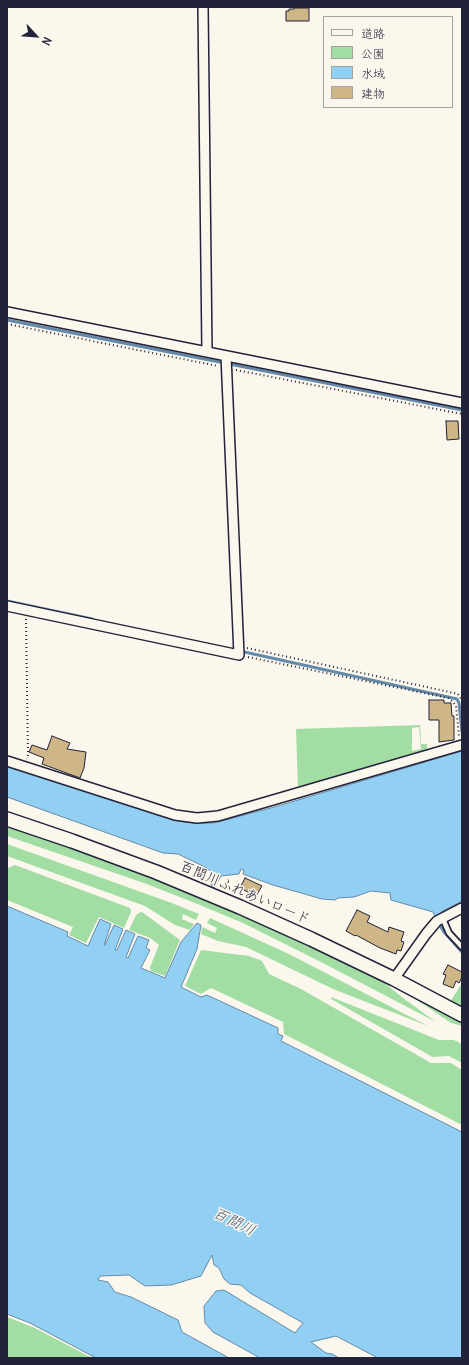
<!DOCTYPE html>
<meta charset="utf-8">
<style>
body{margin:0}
#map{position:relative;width:469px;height:1365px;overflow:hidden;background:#fbf7ec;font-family:Delius,"Klee One",sans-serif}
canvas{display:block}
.frame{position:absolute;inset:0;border:8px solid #22223b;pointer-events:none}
.legend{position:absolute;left:323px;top:16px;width:130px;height:92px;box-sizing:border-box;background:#fbf7ec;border:1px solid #a4a2a5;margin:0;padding:5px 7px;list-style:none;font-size:12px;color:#22223b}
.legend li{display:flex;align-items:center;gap:8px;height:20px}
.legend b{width:20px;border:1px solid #a4a2a5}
.north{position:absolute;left:16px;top:16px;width:40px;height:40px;-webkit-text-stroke:3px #fbf7ec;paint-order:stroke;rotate:116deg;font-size:11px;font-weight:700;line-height:16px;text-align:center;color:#22223b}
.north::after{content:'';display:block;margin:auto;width:14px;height:18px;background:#22223b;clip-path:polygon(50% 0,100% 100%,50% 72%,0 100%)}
</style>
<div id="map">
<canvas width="469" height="1365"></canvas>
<div class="frame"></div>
<ul class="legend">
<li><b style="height:5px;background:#fbf7ec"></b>道路</li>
<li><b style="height:11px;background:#a2dda3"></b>公園</li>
<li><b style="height:11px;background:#91d0f2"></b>水域</li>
<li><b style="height:11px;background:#cfb686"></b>建物</li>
</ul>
<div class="north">N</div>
</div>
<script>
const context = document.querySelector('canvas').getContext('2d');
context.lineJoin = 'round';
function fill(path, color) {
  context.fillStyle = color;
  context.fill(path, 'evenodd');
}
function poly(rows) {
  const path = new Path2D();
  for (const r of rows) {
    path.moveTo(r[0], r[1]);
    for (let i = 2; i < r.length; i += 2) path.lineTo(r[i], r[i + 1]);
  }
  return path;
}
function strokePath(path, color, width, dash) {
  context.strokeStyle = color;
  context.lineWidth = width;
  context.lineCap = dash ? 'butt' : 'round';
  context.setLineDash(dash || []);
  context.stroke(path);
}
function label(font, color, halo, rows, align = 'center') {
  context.font = font + ' Delius,"Klee One",sans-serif';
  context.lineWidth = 3;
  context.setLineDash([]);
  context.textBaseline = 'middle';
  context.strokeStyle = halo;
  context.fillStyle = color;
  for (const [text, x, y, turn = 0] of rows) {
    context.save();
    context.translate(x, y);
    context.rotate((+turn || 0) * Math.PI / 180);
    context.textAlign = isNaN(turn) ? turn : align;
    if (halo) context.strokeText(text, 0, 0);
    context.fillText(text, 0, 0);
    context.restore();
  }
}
const green = poly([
 [420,725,421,744,427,744,427,749,298,788,296,729],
 [419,727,421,749,412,751,412,728],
 [7,826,110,861,242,915,381,980,403,998,436,1022,321,962,243,923,195,903,144,883,7,836],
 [7,844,169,902,199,914,196,920,183,914,182,919,194,924,190,930,175,925,145,906,7,856],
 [15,865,130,908,131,912,124,928,99,917,86,943,69,935,73,927,7,900,7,870,8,868],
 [142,912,180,940,165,976,151,971,150,967,159,945,150,938,129,930,136,915,139,913],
 [210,918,289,954,428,1026,333,989,246,947,218,941,201,934,202,927,215,933,217,928,207,923],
 [201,950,249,956,262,961,269,974,301,989,431,1063,451,1063,462,1070,462,1125,284,1034,283,1022,211,988,201,994,185,986],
 [462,983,462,1009,450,1002],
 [405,992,462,1022,462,1026,451,1023],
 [331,997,439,1040,454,1040,462,1044,462,1063,449,1056,432,1057,429,1055,331,999],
 [7,1317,35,1328,92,1358,7,1358]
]);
const water = poly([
 [462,751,462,901,441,912,440,915,435,917,433,912,391,900,390,893,371,891,354,897,338,898,335,900,322,899,273,885,243,874,244,870,241,869,239,874,221,876,214,888,211,885,215,875,207,868,178,854,163,853,7,797,7,764,178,821,194,823,214,823,278,806,462,751],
 [7,906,68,932,67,936,88,946,100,919,111,924,104,945,105,945,114,925,123,929,115,950,117,950,126,930,135,934,126,957,128,958,138,936,149,940,146,948,150,950,141,968,165,978,181,942,197,923,201,925,197,949,181,987,201,997,207,995,278,1028,278,1034,283,1036,281,1041,462,1132,462,1358,378,1358,336,1336,311,1342,326,1353,332,1354,339,1358,260,1358,213,1332,205,1323,204,1306,216,1291,224,1290,295,1333,303,1323,250,1293,241,1285,230,1284,224,1279,219,1268,214,1265,212,1255,201,1276,171,1285,145,1286,129,1275,100,1276,98,1280,108,1282,115,1292,131,1297,178,1320,182,1332,229,1358,96,1358,30,1323,7,1314,7,906]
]);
const stream = poly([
 [7,320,462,410],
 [7,601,92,619],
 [240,651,457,699,459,703,462,732],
 [441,927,444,932,462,952]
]);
const building = poly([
 [294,8,309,8,309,21,286,21,286,11,289,11,289,9,294,9,294,8],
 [446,421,458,421,459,439,447,440,446,421],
 [429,700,444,700,444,703,451,703,452,716,454,716,454,740,439,742,439,720,429,720,429,700],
 [52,736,70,743,67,749,86,752,84,768,80,778,42,764,44,758,29,752,32,745,47,750,52,736],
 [245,878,262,886,256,896,240,888,245,878],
 [357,910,370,916,367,922,388,932,389,927,404,932,401,941,404,942,401,951,397,950,396,954,380,948,356,935,355,936,346,931,357,910],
 [448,965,462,972,462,977,459,983,456,981,453,988,443,984,446,975,443,974,448,965]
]);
const path = poly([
 [7,324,218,366],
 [236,370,462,414],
 [26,619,28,755,27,759],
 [247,648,454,693,458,694,462,700],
 [248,657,448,698,453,702,456,706,459,736]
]);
const lane = poly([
 [443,919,449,933,462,947]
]);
const street = poly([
 [203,7,207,352],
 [7,312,462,403],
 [7,606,239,655,226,356],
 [7,761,175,815,197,818,218,816,462,745],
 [394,979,426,934,437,921,462,908]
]);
const secondary = poly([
 [7,819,72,841,156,872,240,907,311,939,394,979,462,1015]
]);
const streetNames = [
 ["百間川ふれあいロード",245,893,23]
];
const waterNames = [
 ["百間川",234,1222,26]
];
fill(green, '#a2dda3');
fill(water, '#91d0f2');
strokePath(water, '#658aa9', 1);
strokePath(stream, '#658aa9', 3);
fill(building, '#cfb686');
strokePath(building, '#22223b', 1);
strokePath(lane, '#22223b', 8);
strokePath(street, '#22223b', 12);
strokePath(secondary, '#22223b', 16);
strokePath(path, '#22223b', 2, [1, 3]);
strokePath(lane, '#fbf7ec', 4.5);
strokePath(street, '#fbf7ec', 9);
strokePath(secondary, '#fbf7ec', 13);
label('14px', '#22223b', '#fbf7ec', streetNames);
label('italic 15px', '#435672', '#fbf7ec', waterNames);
</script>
